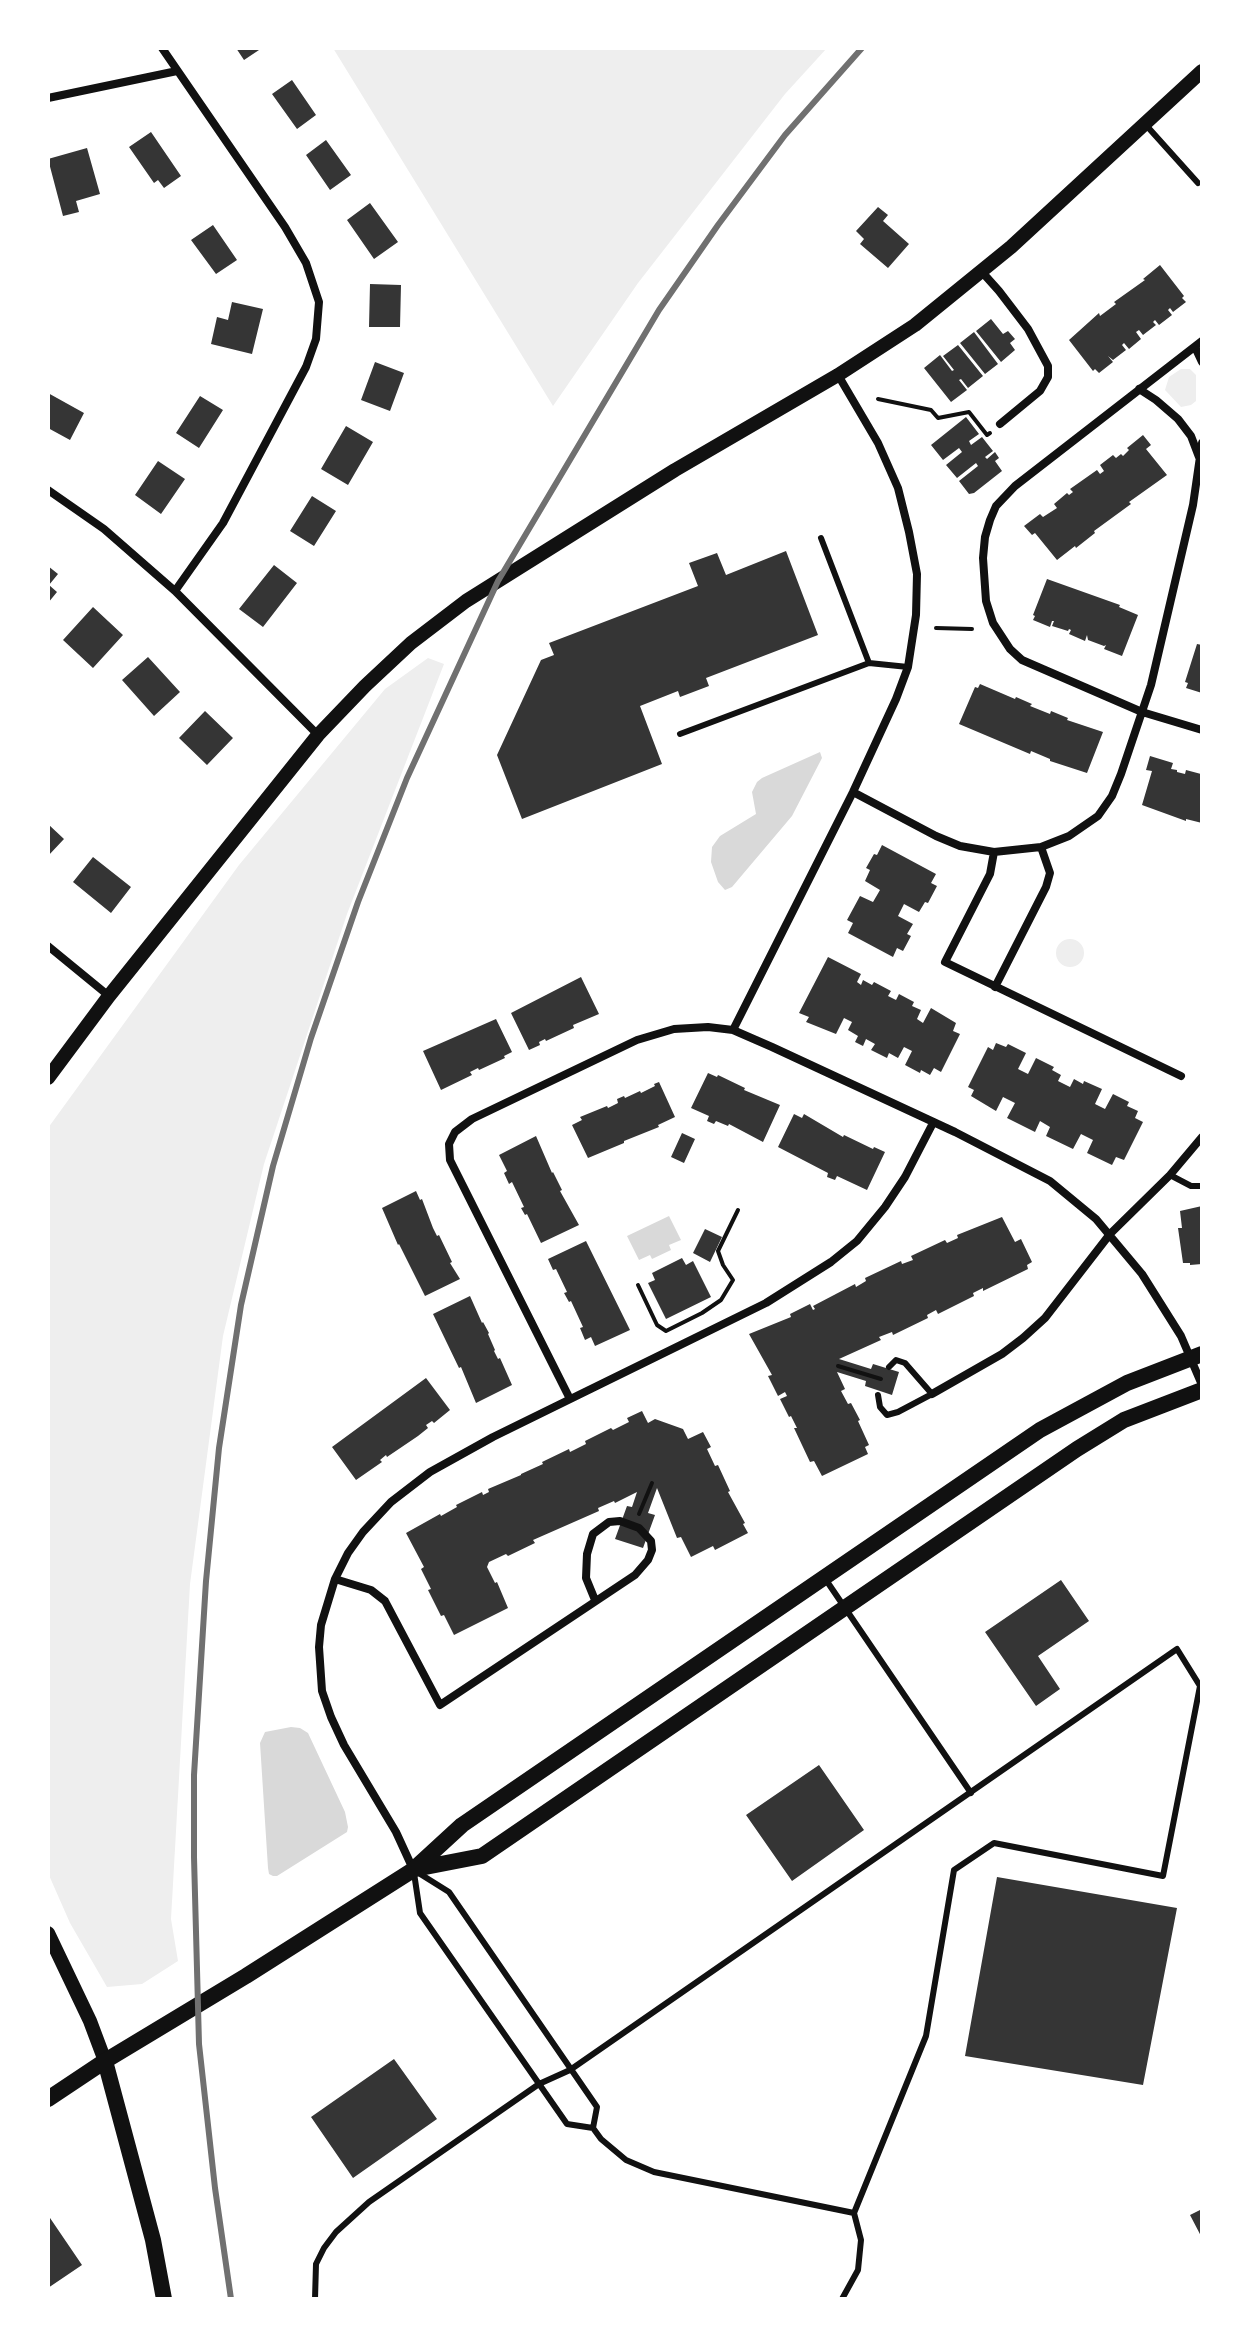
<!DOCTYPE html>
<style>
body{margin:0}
#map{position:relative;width:1250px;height:2347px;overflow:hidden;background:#fff;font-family:Roboto,sans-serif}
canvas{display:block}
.frame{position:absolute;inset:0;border:50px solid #fff;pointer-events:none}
</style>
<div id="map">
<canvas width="1250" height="2347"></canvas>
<div class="frame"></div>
</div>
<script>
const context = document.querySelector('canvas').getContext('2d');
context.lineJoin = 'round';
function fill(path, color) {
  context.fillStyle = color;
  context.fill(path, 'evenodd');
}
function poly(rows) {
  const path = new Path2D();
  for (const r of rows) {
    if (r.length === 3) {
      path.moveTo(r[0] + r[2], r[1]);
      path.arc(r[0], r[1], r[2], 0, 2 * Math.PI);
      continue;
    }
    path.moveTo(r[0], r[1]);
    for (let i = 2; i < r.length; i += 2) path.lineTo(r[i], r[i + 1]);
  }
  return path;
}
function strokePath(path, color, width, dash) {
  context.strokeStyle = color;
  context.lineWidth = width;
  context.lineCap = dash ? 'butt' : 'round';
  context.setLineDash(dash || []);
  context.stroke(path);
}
const green = poly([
 [333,48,827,48,785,94,638,283,553,406],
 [1181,369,1190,369,1196,375,1196,401,1191,405,1181,407,1165,390,1169,377],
 [428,658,444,664,347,914,264,1164,223,1336,190,1584,171,1919,178,1961,142,1984,107,1987,70,1923,48,1873,48,1128,239,865,385,689],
 [1070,953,14]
]);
const water = poly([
 [820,752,822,758,792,816,732,887,725,890,718,882,711,862,712,847,720,836,756,814,752,792,757,782,762,778],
 [669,1216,681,1240,669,1245,671,1250,652,1259,650,1255,639,1260,627,1236],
 [291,1727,300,1728,308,1733,345,1812,348,1827,347,1832,277,1876,273,1876,269,1874,268,1868,260,1743,265,1732]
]);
const building = poly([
 [236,48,262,48,244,60],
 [292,80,316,115,297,129,272,94],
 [151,132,181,176,164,188,158,180,154,183,129,147],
 [326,140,351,175,330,190,306,155],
 [87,148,100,194,76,201,79,212,63,216,48,159],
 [370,203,398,242,374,259,347,220],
 [878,207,888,215,883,221,909,244,888,268,860,244,864,239,856,231],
 [213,225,237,260,216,274,191,240],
 [1160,265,1184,296,1182,298,1186,302,1173,312,1170,308,1168,310,1172,315,1159,325,1155,320,1153,322,1156,325,1143,335,1139,330,1136,332,1141,339,1129,349,1124,343,1122,345,1126,350,1113,360,1108,356,1113,362,1099,373,1095,369,1093,371,1069,340,1099,313,1100,316,1116,304,1114,302,1145,280,1143,279],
 [370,284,401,285,400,327,369,327],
 [232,302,263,309,252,354,211,344,217,317,228,320],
 [991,319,1003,334,1008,331,1015,339,1010,343,1015,350,1001,362,976,331],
 [974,332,998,364,985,374,960,343],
 [958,345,983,376,968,388,961,379,959,380,967,390,951,402,924,368,940,355,952,371,954,370,943,356],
 [375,362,404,373,390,411,361,400],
 [48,393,84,413,70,440,48,428],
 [200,396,223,410,199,448,176,433],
 [966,417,979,434,969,441,971,445,982,437,993,451,985,457,987,459,995,452,999,458,995,461,1002,471,974,493,969,494,959,481,978,466,976,463,957,478,946,465,962,452,959,448,943,460,931,445],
 [346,426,373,442,348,485,321,469],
 [1143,435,1151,445,1146,449,1167,475,1129,502,1131,504,1094,531,1095,533,1076,548,1075,546,1057,560,1035,533,1032,535,1024,526,1040,514,1043,517,1057,508,1054,504,1067,493,1069,495,1073,492,1070,489,1097,470,1100,474,1104,471,1100,465,1113,455,1116,458,1121,454,1123,456,1129,450,1127,448],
 [158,461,185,479,161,514,135,495],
 [312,496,336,511,314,546,290,531],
 [786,551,818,635,706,678,709,686,680,697,678,691,640,706,662,764,522,819,497,755,541,660,554,655,549,643,698,586,689,563,717,553,726,575],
 [274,565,297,583,263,627,239,609],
 [48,566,58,574,49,585,57,592,48,603],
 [1047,579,1120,605,1119,607,1138,615,1122,656,1104,649,1106,645,1104,646,1088,640,1087,635,1085,641,1069,634,1071,630,1069,629,1068,631,1052,626,1054,621,1052,621,1050,627,1033,620,1035,616,1033,615],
 [93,607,123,635,93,668,63,640],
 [1197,644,1202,645,1202,693,1186,688,1188,683,1185,682],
 [148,657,180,692,154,716,122,680],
 [980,684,1015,699,1016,697,1032,704,1030,706,1050,714,1051,711,1068,718,1067,720,1103,732,1087,773,1050,761,1050,759,1031,751,1030,754,959,724,975,687,978,688],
 [205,711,233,738,207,765,179,738],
 [1150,756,1173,763,1171,769,1177,770,1177,772,1185,774,1186,770,1201,774,1202,823,1186,819,1186,821,1142,805,1152,771,1146,770],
 [48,824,64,839,48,856],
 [882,845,936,874,931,883,937,886,928,903,925,902,919,912,904,904,898,916,913,924,907,934,911,936,903,951,897,948,893,957,848,933,853,923,847,920,860,896,873,902,880,890,865,881,870,870,866,868,874,854,877,855],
 [93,857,131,887,111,913,73,882],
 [828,957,861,974,857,982,861,985,863,980,872,985,874,982,891,991,888,996,896,1000,899,994,914,1002,912,1006,921,1010,917,1019,923,1023,931,1008,956,1023,953,1031,960,1034,941,1072,934,1068,930,1075,921,1070,920,1073,905,1065,912,1051,904,1047,898,1058,889,1053,887,1058,871,1050,875,1044,866,1039,863,1046,855,1042,858,1036,848,1030,852,1022,844,1018,836,1034,806,1022,809,1017,799,1013],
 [581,977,599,1014,573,1025,574,1028,546,1041,545,1039,539,1042,540,1045,529,1050,511,1013],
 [496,1019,512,1052,504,1056,505,1058,479,1070,478,1068,470,1072,472,1075,441,1090,423,1051],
 [996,1043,1006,1047,1008,1044,1026,1053,1018,1069,1028,1074,1036,1058,1054,1067,1052,1070,1061,1075,1058,1081,1070,1087,1074,1079,1083,1084,1084,1081,1102,1089,1095,1104,1105,1109,1113,1094,1129,1102,1127,1106,1138,1111,1135,1118,1143,1122,1124,1160,1116,1157,1112,1165,1087,1153,1093,1140,1081,1134,1073,1149,1046,1136,1050,1127,1040,1121,1035,1132,1007,1118,1015,1103,1003,1097,996,1111,971,1096,974,1090,968,1087,988,1047,993,1050],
 [708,1073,717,1077,718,1075,745,1088,744,1090,780,1105,763,1142,729,1124,728,1126,716,1121,714,1124,707,1121,709,1116,691,1108],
 [659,1082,675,1117,658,1125,659,1127,624,1141,624,1143,588,1158,572,1125,582,1120,580,1117,607,1106,608,1108,618,1103,617,1099,624,1096,625,1098,640,1091,641,1093,655,1086,654,1084],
 [794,1114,802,1118,804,1114,843,1137,844,1135,873,1149,874,1147,885,1152,867,1190,837,1176,835,1180,827,1177,828,1173,778,1147],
 [682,1133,695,1139,684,1163,671,1157],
 [536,1136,552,1173,553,1172,562,1190,560,1191,579,1225,541,1243,527,1214,525,1215,521,1208,524,1207,512,1182,509,1184,504,1173,507,1171,499,1155],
 [416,1191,420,1200,422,1199,433,1228,437,1236,439,1235,452,1262,450,1263,460,1279,425,1296,399,1244,398,1245,382,1208],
 [1202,1206,1202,1264,1190,1265,1190,1263,1183,1263,1178,1228,1182,1228,1180,1211],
 [1002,1217,1015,1242,1021,1239,1032,1262,1027,1265,1028,1269,983,1291,983,1288,973,1293,974,1296,938,1314,936,1310,927,1315,928,1318,893,1335,892,1332,879,1337,881,1340,839,1359,871,1369,873,1364,899,1372,892,1395,865,1386,866,1381,837,1372,845,1389,841,1391,848,1404,851,1403,860,1420,858,1421,869,1445,865,1447,868,1454,822,1476,814,1461,810,1462,794,1428,797,1428,791,1416,789,1417,780,1399,787,1396,785,1392,778,1396,768,1376,772,1375,749,1334,791,1317,790,1314,810,1304,813,1310,815,1309,813,1306,855,1284,856,1287,866,1281,865,1278,901,1261,902,1264,913,1260,911,1256,945,1240,947,1243,958,1238,957,1235],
 [705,1229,722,1237,710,1262,693,1253],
 [586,1241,630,1330,595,1346,591,1337,585,1340,580,1328,583,1327,571,1301,569,1302,564,1293,567,1292,556,1269,553,1270,548,1259],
 [682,1258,686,1265,693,1261,711,1297,666,1319,648,1283,655,1280,652,1273],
 [470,1296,482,1323,483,1322,489,1333,488,1334,495,1350,494,1351,498,1359,500,1358,512,1385,476,1403,461,1367,459,1368,433,1314],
 [426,1378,450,1410,434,1423,432,1421,426,1425,428,1428,418,1436,387,1457,386,1455,380,1460,382,1462,356,1480,332,1447],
 [642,1411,648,1423,655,1419,683,1429,688,1439,703,1432,711,1447,707,1449,715,1466,718,1465,730,1491,728,1492,745,1523,743,1524,748,1533,715,1550,713,1546,691,1557,681,1537,677,1538,657,1488,648,1513,655,1515,643,1548,615,1539,627,1506,632,1507,637,1492,615,1503,614,1501,598,1508,599,1511,533,1540,535,1543,508,1556,506,1554,489,1562,487,1567,495,1583,497,1582,508,1608,454,1635,444,1615,441,1616,428,1590,431,1589,421,1569,424,1567,406,1533,440,1514,441,1516,457,1507,456,1505,482,1492,483,1495,489,1492,488,1489,521,1475,521,1474,543,1464,542,1462,569,1449,570,1452,586,1444,585,1441,611,1428,613,1430,629,1422,627,1418],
 [1061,1580,1089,1621,1038,1656,1060,1689,1036,1706,985,1632],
 [819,1765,864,1830,792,1881,746,1815],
 [997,1877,1177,1908,1143,2085,965,2056],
 [394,2059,437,2119,353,2178,311,2117],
 [1202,2209,1202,2238,1190,2215],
 [48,2215,82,2265,48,2288]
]);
const path = poly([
 [878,399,931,410,938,418,969,412,987,435,990,433],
 [936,628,972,629],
 [638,1285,657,1325,666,1331,702,1313,721,1300,733,1280,723,1265,718,1251,738,1210],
 [838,1366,881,1379],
 [639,1514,652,1483]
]);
const service = poly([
 [1145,124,1198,183],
 [821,538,869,663],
 [680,734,869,663,908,667],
 [1170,1175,1191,1186,1202,1186],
 [878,1395,880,1407,887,1415,898,1412,932,1394,905,1363,896,1360,889,1367],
 [826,1580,971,1793],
 [417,1872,449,1892,597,2107,593,2128],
 [414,1873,420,1913,567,2124,593,2128,601,2139,626,2160,654,2172,854,2213],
 [315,2299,316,2264,324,2248,336,2232,369,2202,539,2084,570,2070,1177,1649,1200,1686,1163,1876,994,1843,954,1870,926,2036,854,2213,861,2240,858,2270,842,2299]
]);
const minor = poly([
 [162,48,285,227,306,263,319,302,316,339,306,367,223,523,175,591],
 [48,98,177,71],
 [982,272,999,291,1028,329,1048,366,1048,377,1040,391,1000,424],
 [1202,341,1015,486,996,506,990,520,985,537,983,558,986,601,993,623,1010,649,1022,660,1142,712,1202,730],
 [1195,347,1202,362],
 [1139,389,1156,400,1178,419,1191,436,1199,457],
 [48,490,104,529,175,591,318,735],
 [853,792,936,836,960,846,994,852,1041,847,1069,836,1098,816,1112,796,1121,774,1151,685,1193,505,1202,443],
 [994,852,990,874,945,962,1181,1076],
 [48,946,109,996],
 [995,987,1046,887,1050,873,1041,847],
 [733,1030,853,792,896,699,908,667,916,615,917,574,909,532,898,488,878,443,838,375],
 [932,1394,1002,1354,1023,1338,1045,1318,1110,1234,1170,1175,1202,1137],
 [570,1399,450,1160,449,1144,455,1132,472,1119,637,1040,674,1029,708,1027,733,1030,772,1047,955,1132,1050,1181,1096,1219,1142,1274,1181,1336,1202,1385],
 [335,1579,371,1590,385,1601,440,1705,635,1575,648,1560,652,1550,651,1541,639,1528,620,1521,609,1522,593,1534,587,1554,586,1578,595,1600],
 [413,1869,396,1832,344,1745,331,1717,322,1691,319,1647,321,1625,335,1579,348,1553,363,1532,391,1502,430,1472,493,1437,766,1303,831,1262,857,1241,885,1207,905,1177,933,1123]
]);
const tertiary = poly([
 [48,1078,109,996,318,735,365,686,411,643,466,601,675,470,838,375,915,325,1011,247,1202,71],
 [48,1933,90,2021,105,2061]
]);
const secondary = poly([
 [415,1869,482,1856,1077,1449,1124,1420,1202,1390],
 [105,2061,153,2240,164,2299],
 [48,2099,105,2061,246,1976,413,1870,462,1825,1040,1430,1127,1383,1202,1354]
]);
const rail = poly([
 [231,2299,215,2188,199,2044,194,1857,194,1775,206,1581,219,1448,241,1305,273,1166,311,1038,358,902,407,778,498,581,659,310,718,225,785,135,862,48]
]);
fill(green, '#eee');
fill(water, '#d9d9d9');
fill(building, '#353535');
strokePath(path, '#111', 4);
strokePath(service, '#111', 6);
strokePath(minor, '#111', 8);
strokePath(tertiary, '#111', 14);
strokePath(secondary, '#111', 16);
strokePath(rail, '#707070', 6);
</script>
